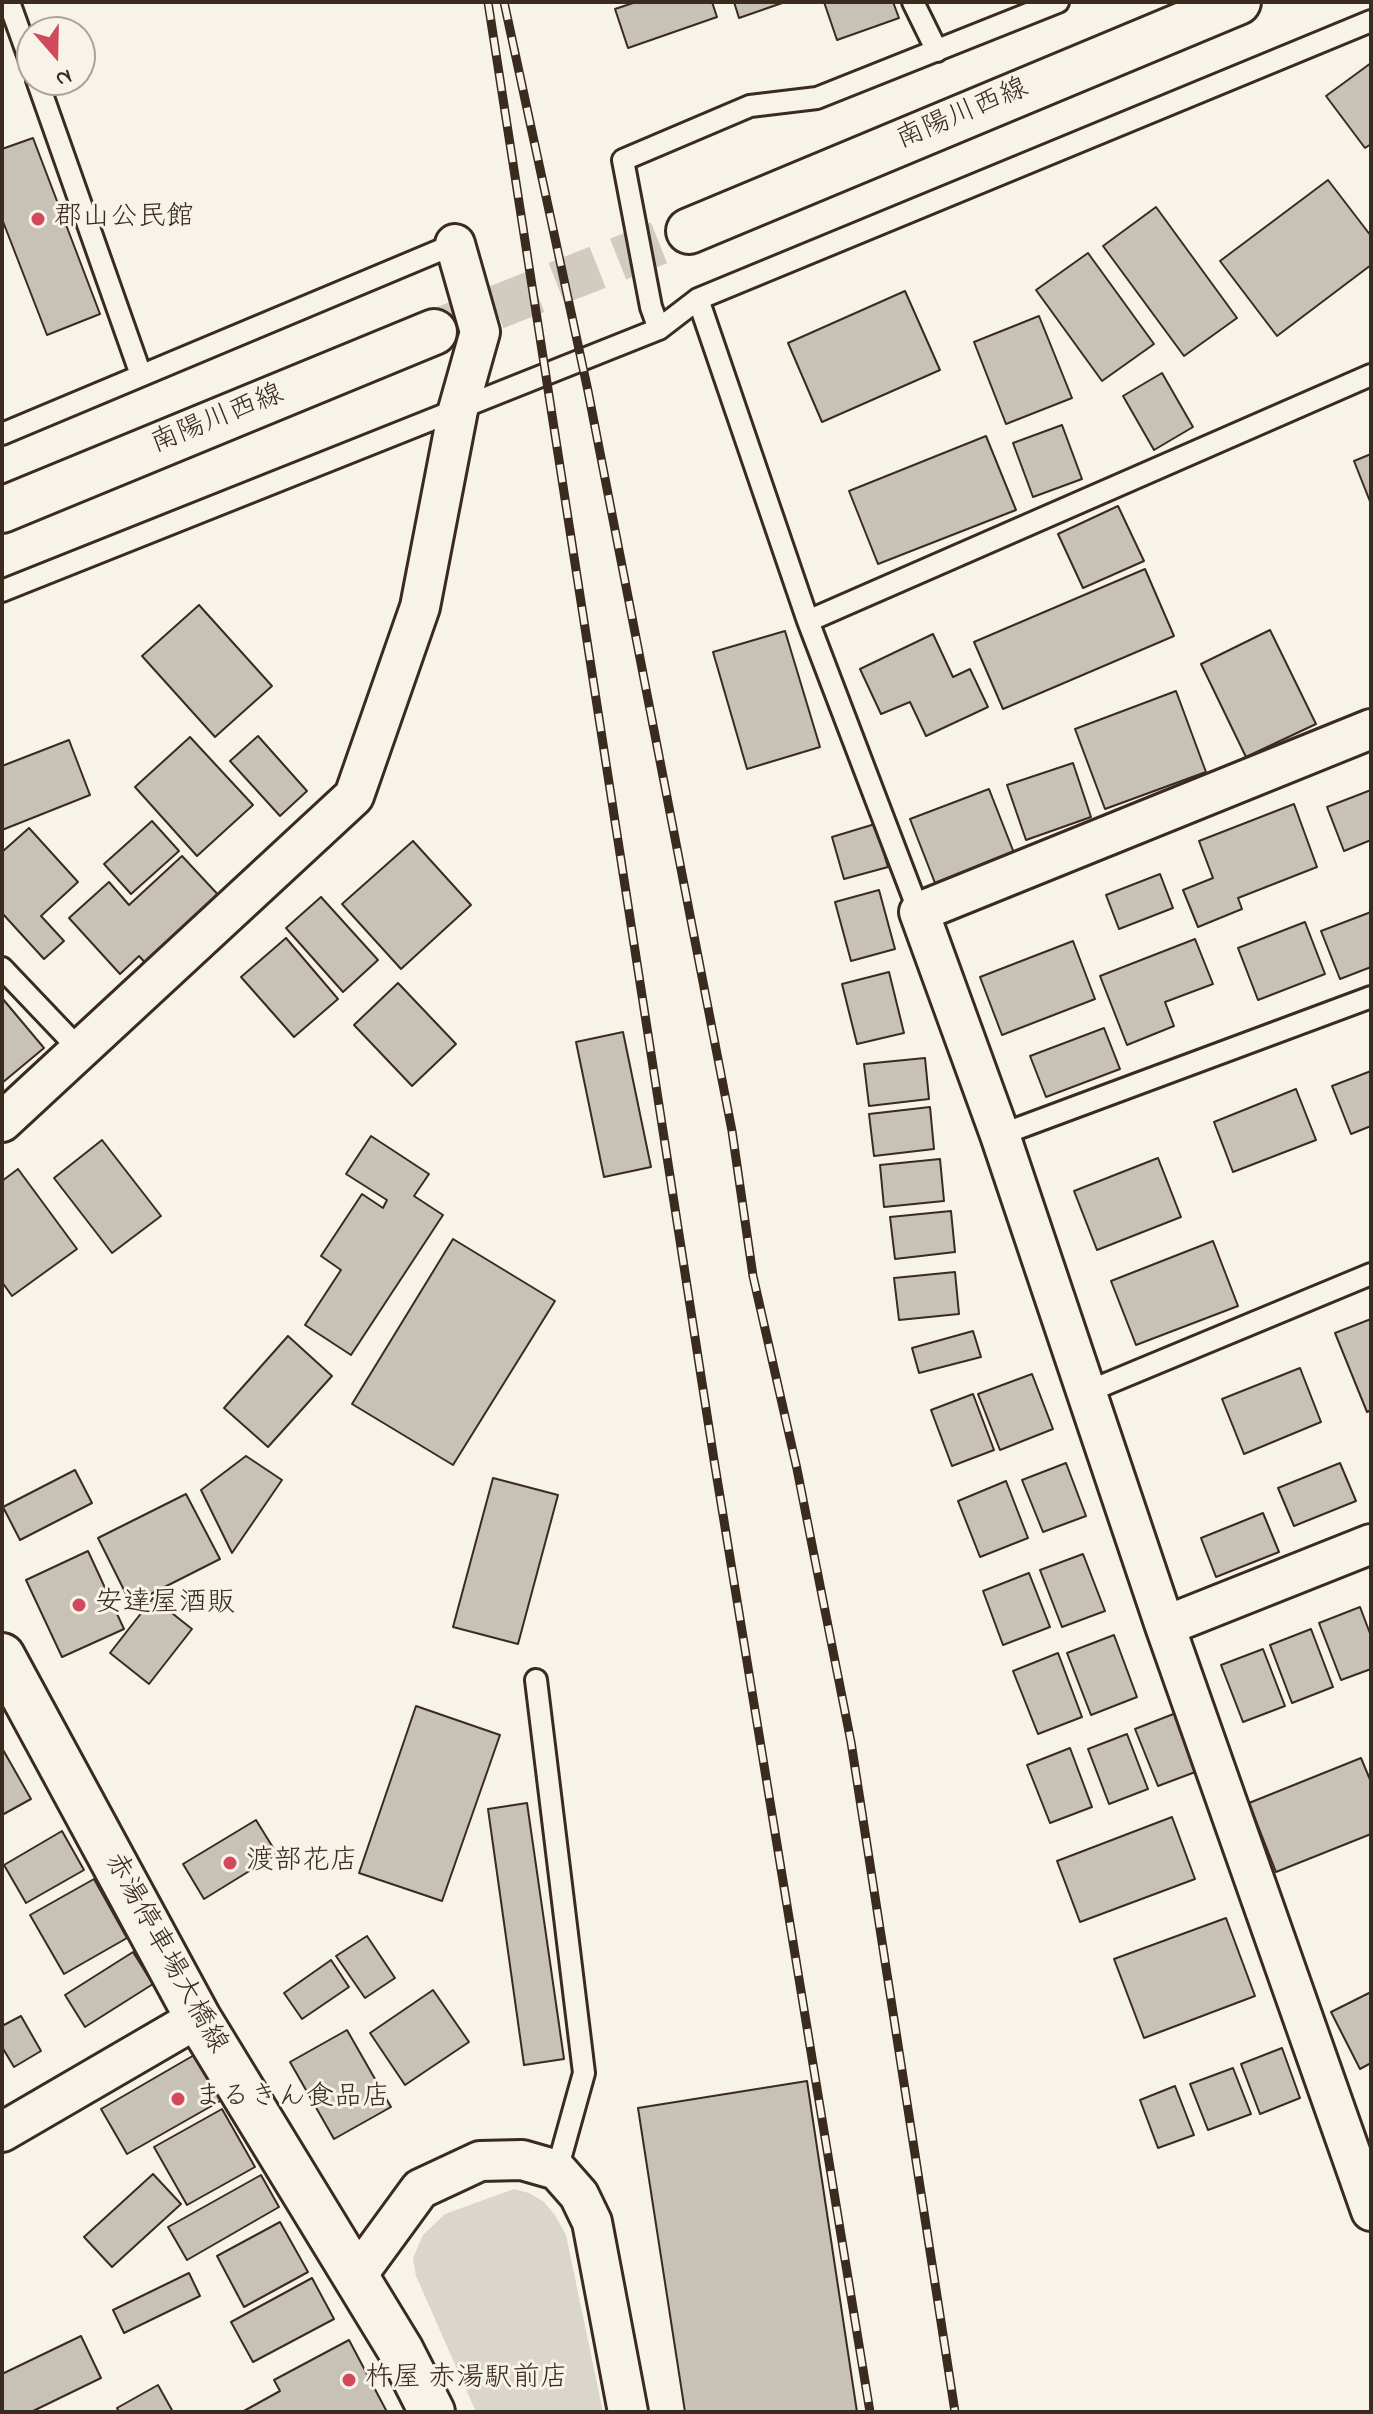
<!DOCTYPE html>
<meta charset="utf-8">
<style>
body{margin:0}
#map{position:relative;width:1373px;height:2414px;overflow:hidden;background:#f7f3e8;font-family:"Indie Flower",sans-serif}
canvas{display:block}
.frame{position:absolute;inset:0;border:4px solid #3b2a1e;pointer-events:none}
.north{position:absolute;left:16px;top:16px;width:80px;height:80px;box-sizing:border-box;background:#f7f3e8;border:2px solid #aca397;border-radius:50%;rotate:160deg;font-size:22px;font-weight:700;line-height:32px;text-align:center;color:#3b2a1e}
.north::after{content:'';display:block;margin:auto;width:28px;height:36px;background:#d1495b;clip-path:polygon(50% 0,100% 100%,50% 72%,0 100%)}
</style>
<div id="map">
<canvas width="1373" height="2414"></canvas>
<div class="frame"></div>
<div class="north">N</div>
</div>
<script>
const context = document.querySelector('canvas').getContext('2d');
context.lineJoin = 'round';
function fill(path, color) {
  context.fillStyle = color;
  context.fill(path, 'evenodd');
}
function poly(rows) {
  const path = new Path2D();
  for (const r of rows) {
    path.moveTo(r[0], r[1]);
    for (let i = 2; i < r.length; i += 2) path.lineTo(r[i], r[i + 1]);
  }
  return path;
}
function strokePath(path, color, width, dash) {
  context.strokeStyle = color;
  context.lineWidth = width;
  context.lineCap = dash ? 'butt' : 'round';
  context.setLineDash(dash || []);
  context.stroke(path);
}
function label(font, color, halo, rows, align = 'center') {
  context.font = font + ' "Indie Flower","Klee One",sans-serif';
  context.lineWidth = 6;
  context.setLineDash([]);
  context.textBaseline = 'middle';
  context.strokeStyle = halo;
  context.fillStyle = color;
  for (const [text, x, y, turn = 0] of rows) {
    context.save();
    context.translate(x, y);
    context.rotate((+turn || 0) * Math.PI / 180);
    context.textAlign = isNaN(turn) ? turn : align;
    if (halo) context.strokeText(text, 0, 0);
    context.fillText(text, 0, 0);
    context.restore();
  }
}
const green = poly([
 [514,2189,529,2193,544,2202,555,2215,566,2235,603,2412,476,2412,416,2276,413,2258,423,2235,445,2214]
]);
const building = poly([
 [636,2,712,2,717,17,628,48,615,9,636,2],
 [734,2,785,2,739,18,734,2],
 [824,2,893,2,899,18,837,40,824,2],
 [1371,63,1371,144,1365,148,1326,96,1371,63],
 [33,138,100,314,47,335,2,219,2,149,33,138],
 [1328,180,1371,236,1371,265,1277,336,1220,261,1328,180],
 [1156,207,1237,318,1184,356,1103,246,1156,207],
 [1088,253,1154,344,1102,381,1036,290,1088,253],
 [905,291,940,370,822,422,788,343,905,291],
 [1039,316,1072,398,1006,424,974,342,1039,316],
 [1162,373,1193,427,1154,450,1123,396,1162,373],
 [1062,425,1082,479,1033,497,1013,443,1062,425],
 [986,436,1016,510,878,564,849,491,986,436],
 [1371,454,1371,504,1354,461,1371,454],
 [1118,506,1144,561,1083,588,1058,534,1118,506],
 [1145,569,1174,636,1003,709,974,642,1145,569],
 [199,605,272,686,215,737,142,656,199,605],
 [1270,630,1316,724,1246,757,1201,664,1270,630],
 [785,631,820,747,747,769,713,652,785,631],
 [933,634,953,677,970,669,988,707,926,736,910,702,881,714,860,669,933,634],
 [1176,691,1206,772,1105,809,1075,729,1176,691],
 [258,736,307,791,280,816,230,761,258,736],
 [190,737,253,805,197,856,135,787,190,737],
 [69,740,90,795,2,830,2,766,69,740],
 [1073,763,1091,817,1026,840,1007,785,1073,763],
 [989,789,1014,853,935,883,910,819,989,789],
 [1371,790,1371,840,1344,851,1327,807,1371,790],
 [1294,804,1317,867,1238,898,1242,909,1198,927,1183,890,1213,878,1199,841,1294,804],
 [152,821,179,851,131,894,104,864,152,821],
 [875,824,888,867,844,879,832,837,875,824],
 [29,828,78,882,41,916,64,941,44,959,2,913,2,852,29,828],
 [413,841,471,905,401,969,342,904,413,841],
 [182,856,223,900,149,967,139,956,120,974,69,918,109,882,129,905,182,856],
 [1160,874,1173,908,1119,929,1106,895,1160,874],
 [879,890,895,949,851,961,835,902,879,890],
 [321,897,378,960,343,992,286,928,321,897],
 [1371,912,1371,967,1340,979,1321,931,1371,912],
 [1305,922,1325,974,1258,1000,1238,948,1305,922],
 [286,938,338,999,294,1037,241,977,286,938],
 [1195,939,1213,984,1165,1002,1174,1026,1127,1045,1100,976,1195,939],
 [1073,941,1095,999,1002,1035,980,977,1073,941],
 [889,972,904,1033,857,1044,842,984,889,972],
 [398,983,456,1044,412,1086,354,1025,398,983],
 [2,998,44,1048,2,1083,2,998],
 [1104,1028,1120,1069,1046,1097,1030,1056,1104,1028],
 [623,1032,651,1167,604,1177,576,1042,623,1032],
 [925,1058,929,1099,869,1106,864,1064,925,1058],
 [1371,1071,1371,1126,1351,1134,1332,1086,1371,1071],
 [1296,1089,1316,1140,1233,1172,1214,1122,1296,1089],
 [930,1107,934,1149,874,1156,869,1114,930,1107],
 [371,1136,429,1174,414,1196,443,1215,351,1355,305,1325,341,1270,321,1256,362,1194,383,1208,387,1200,346,1174,371,1136],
 [102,1140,161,1216,112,1253,54,1178,102,1140],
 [1158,1158,1181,1217,1097,1250,1074,1191,1158,1158],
 [940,1159,944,1201,884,1207,880,1165,940,1159],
 [18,1169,77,1249,12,1296,2,1282,2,1181,18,1169],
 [951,1211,955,1252,895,1259,890,1217,951,1211],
 [453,1239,555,1301,453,1465,352,1404,453,1239],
 [1213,1241,1238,1306,1136,1345,1111,1281,1213,1241],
 [955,1272,959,1314,899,1320,894,1278,955,1272],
 [1371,1319,1371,1410,1367,1412,1335,1333,1371,1319],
 [973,1331,981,1357,919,1373,912,1348,973,1331],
 [288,1336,332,1376,268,1447,224,1408,288,1336],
 [1300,1368,1321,1422,1244,1454,1222,1399,1300,1368],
 [1032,1374,1053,1429,1000,1450,978,1394,1032,1374],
 [973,1394,994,1450,952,1466,931,1410,973,1394],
 [246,1456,282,1480,232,1553,201,1490,246,1456],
 [1066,1463,1086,1516,1043,1532,1022,1480,1066,1463],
 [1340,1463,1356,1501,1294,1526,1278,1488,1340,1463],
 [75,1470,92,1503,20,1540,3,1507,75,1470],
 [493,1478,558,1495,518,1644,453,1627,493,1478],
 [1006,1481,1028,1538,980,1557,958,1501,1006,1481],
 [186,1494,220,1559,131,1604,98,1538,186,1494],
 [1263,1513,1279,1552,1216,1577,1201,1538,1263,1513],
 [88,1551,124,1629,62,1657,26,1580,88,1551],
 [1083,1554,1105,1611,1062,1627,1040,1570,1083,1554],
 [1029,1573,1050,1627,1003,1645,983,1591,1029,1573],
 [153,1598,192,1629,149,1684,110,1653,153,1598],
 [1360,1607,1371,1636,1371,1669,1341,1680,1319,1623,1360,1607],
 [1311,1629,1333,1687,1292,1703,1270,1645,1311,1629],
 [1114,1635,1137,1697,1091,1715,1067,1653,1114,1635],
 [1263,1649,1285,1706,1243,1722,1221,1665,1263,1649],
 [1058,1653,1082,1717,1038,1734,1013,1671,1058,1653],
 [416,1706,500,1735,442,1901,359,1873,416,1706],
 [1176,1713,1198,1771,1158,1786,1135,1729,1176,1713],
 [1127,1734,1148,1789,1109,1804,1088,1749,1127,1734],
 [2,1748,31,1799,2,1815,2,1748],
 [1070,1748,1092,1807,1050,1823,1027,1765,1070,1748],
 [1361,1758,1371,1782,1371,1834,1276,1872,1249,1803,1361,1758],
 [527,1803,564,2059,524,2065,488,1809,527,1803],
 [1172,1817,1195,1879,1080,1922,1057,1861,1172,1817],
 [256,1820,277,1854,204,1899,183,1864,256,1820],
 [62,1831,84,1870,26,1903,4,1865,62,1831],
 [94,1879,127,1938,64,1974,30,1915,94,1879],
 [1226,1918,1255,1996,1144,2038,1114,1959,1226,1918],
 [367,1936,395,1978,365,1998,336,1956,367,1936],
 [133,1952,153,1984,85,2027,65,1995,133,1952],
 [331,1960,349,1987,302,2019,284,1993,331,1960],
 [433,1990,469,2042,405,2085,370,2033,433,1990],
 [1371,1992,1371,2063,1360,2069,1331,2012,1371,1992],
 [21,2016,41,2051,14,2067,2,2047,2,2026,21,2016],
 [347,2030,391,2107,334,2139,290,2062,347,2030],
 [1282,2048,1300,2098,1260,2114,1241,2064,1282,2048],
 [196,2054,222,2100,127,2154,101,2109,196,2054],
 [1233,2068,1251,2114,1208,2130,1190,2084,1233,2068],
 [807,2081,857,2412,685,2412,638,2108,807,2081],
 [1175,2086,1194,2135,1158,2148,1140,2100,1175,2086],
 [222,2109,255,2167,187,2205,154,2147,222,2109],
 [153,2174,181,2204,112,2267,84,2237,153,2174],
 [261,2175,279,2207,187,2260,168,2227,261,2175],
 [280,2222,308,2272,244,2307,217,2256,280,2222],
 [189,2273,200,2296,124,2333,113,2310,189,2273],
 [312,2278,334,2319,253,2362,231,2322,312,2278],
 [81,2336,101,2378,31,2412,2,2412,2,2374,81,2336],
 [349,2340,387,2412,242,2412,280,2391,274,2380,349,2340],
 [158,2385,173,2412,119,2412,117,2408,158,2385]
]);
const secondaryTunnel = poly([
 [434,332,689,231]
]);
const service = poly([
 [9,2,32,66],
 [913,2,937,51],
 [37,80,141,375],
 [698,299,808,621,919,912],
 [659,329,651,307,623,160,750,106,817,98,1058,2],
 [2,434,455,244],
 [2,591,659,329,698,299,1371,21],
 [808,621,1371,375],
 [2,968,80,1050],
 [1000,1135,1371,997],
 [1087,1392,1371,1274],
 [536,1680,584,2073,557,2170]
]);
const minor = poly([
 [1371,729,919,912,1000,1135,1165,1626,1371,2211],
 [2,1122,354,796,420,607,458,410,480,332,455,244],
 [1165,1626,1371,1544],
 [2,2132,198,2018],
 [355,2278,420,2189,480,2161,522,2160,557,2170,579,2195,592,2222,628,2412]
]);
const secondary = poly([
 [689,231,1238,2],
 [2,510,434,332],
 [2,1656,198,2018,401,2351,432,2412]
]);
const rail = poly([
 [488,2,714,1460,870,2412],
 [504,2,588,391,732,1131,753,1276,797,1469,851,1742,955,2412]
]);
const markers = [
 [38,219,8,"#d1495b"],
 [79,1605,8,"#d1495b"],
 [230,1863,8,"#d1495b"],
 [178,2099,8,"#d1495b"],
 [349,2380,8,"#d1495b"]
];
const streetNames = [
 ["南陽川西線",963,116,-23],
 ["南陽川西線",218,421,-22],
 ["赤湯停車場大橋線",164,1954,61]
];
const poiNames = [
 ["郡山公民館",54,219],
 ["安達屋酒販",95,1605],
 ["渡部花店",246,1863],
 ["まるきん食品店",194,2099],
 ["杵屋 赤湯駅前店",365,2380]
];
fill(green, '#dbd6cb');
fill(building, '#c8c1b6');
strokePath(building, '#3b2a1e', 2);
strokePath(secondaryTunnel, '#d1cbc0', 44, [44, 22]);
strokePath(service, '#3b2a1e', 26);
strokePath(minor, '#3b2a1e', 44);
strokePath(secondary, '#3b2a1e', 50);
strokePath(service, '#f7f3e8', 20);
strokePath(minor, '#f7f3e8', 38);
strokePath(secondary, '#f7f3e8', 44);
strokePath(rail, '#3b2a1e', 9);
strokePath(rail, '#f7f3e8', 6, [18]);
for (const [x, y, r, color] of markers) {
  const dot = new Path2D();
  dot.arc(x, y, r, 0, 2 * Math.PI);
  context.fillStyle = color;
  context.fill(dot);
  strokePath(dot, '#f7f3e8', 3);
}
label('28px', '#3b2a1e', '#f7f3e8', streetNames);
label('28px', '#3b2a1e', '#f7f3e8', poiNames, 'left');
</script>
